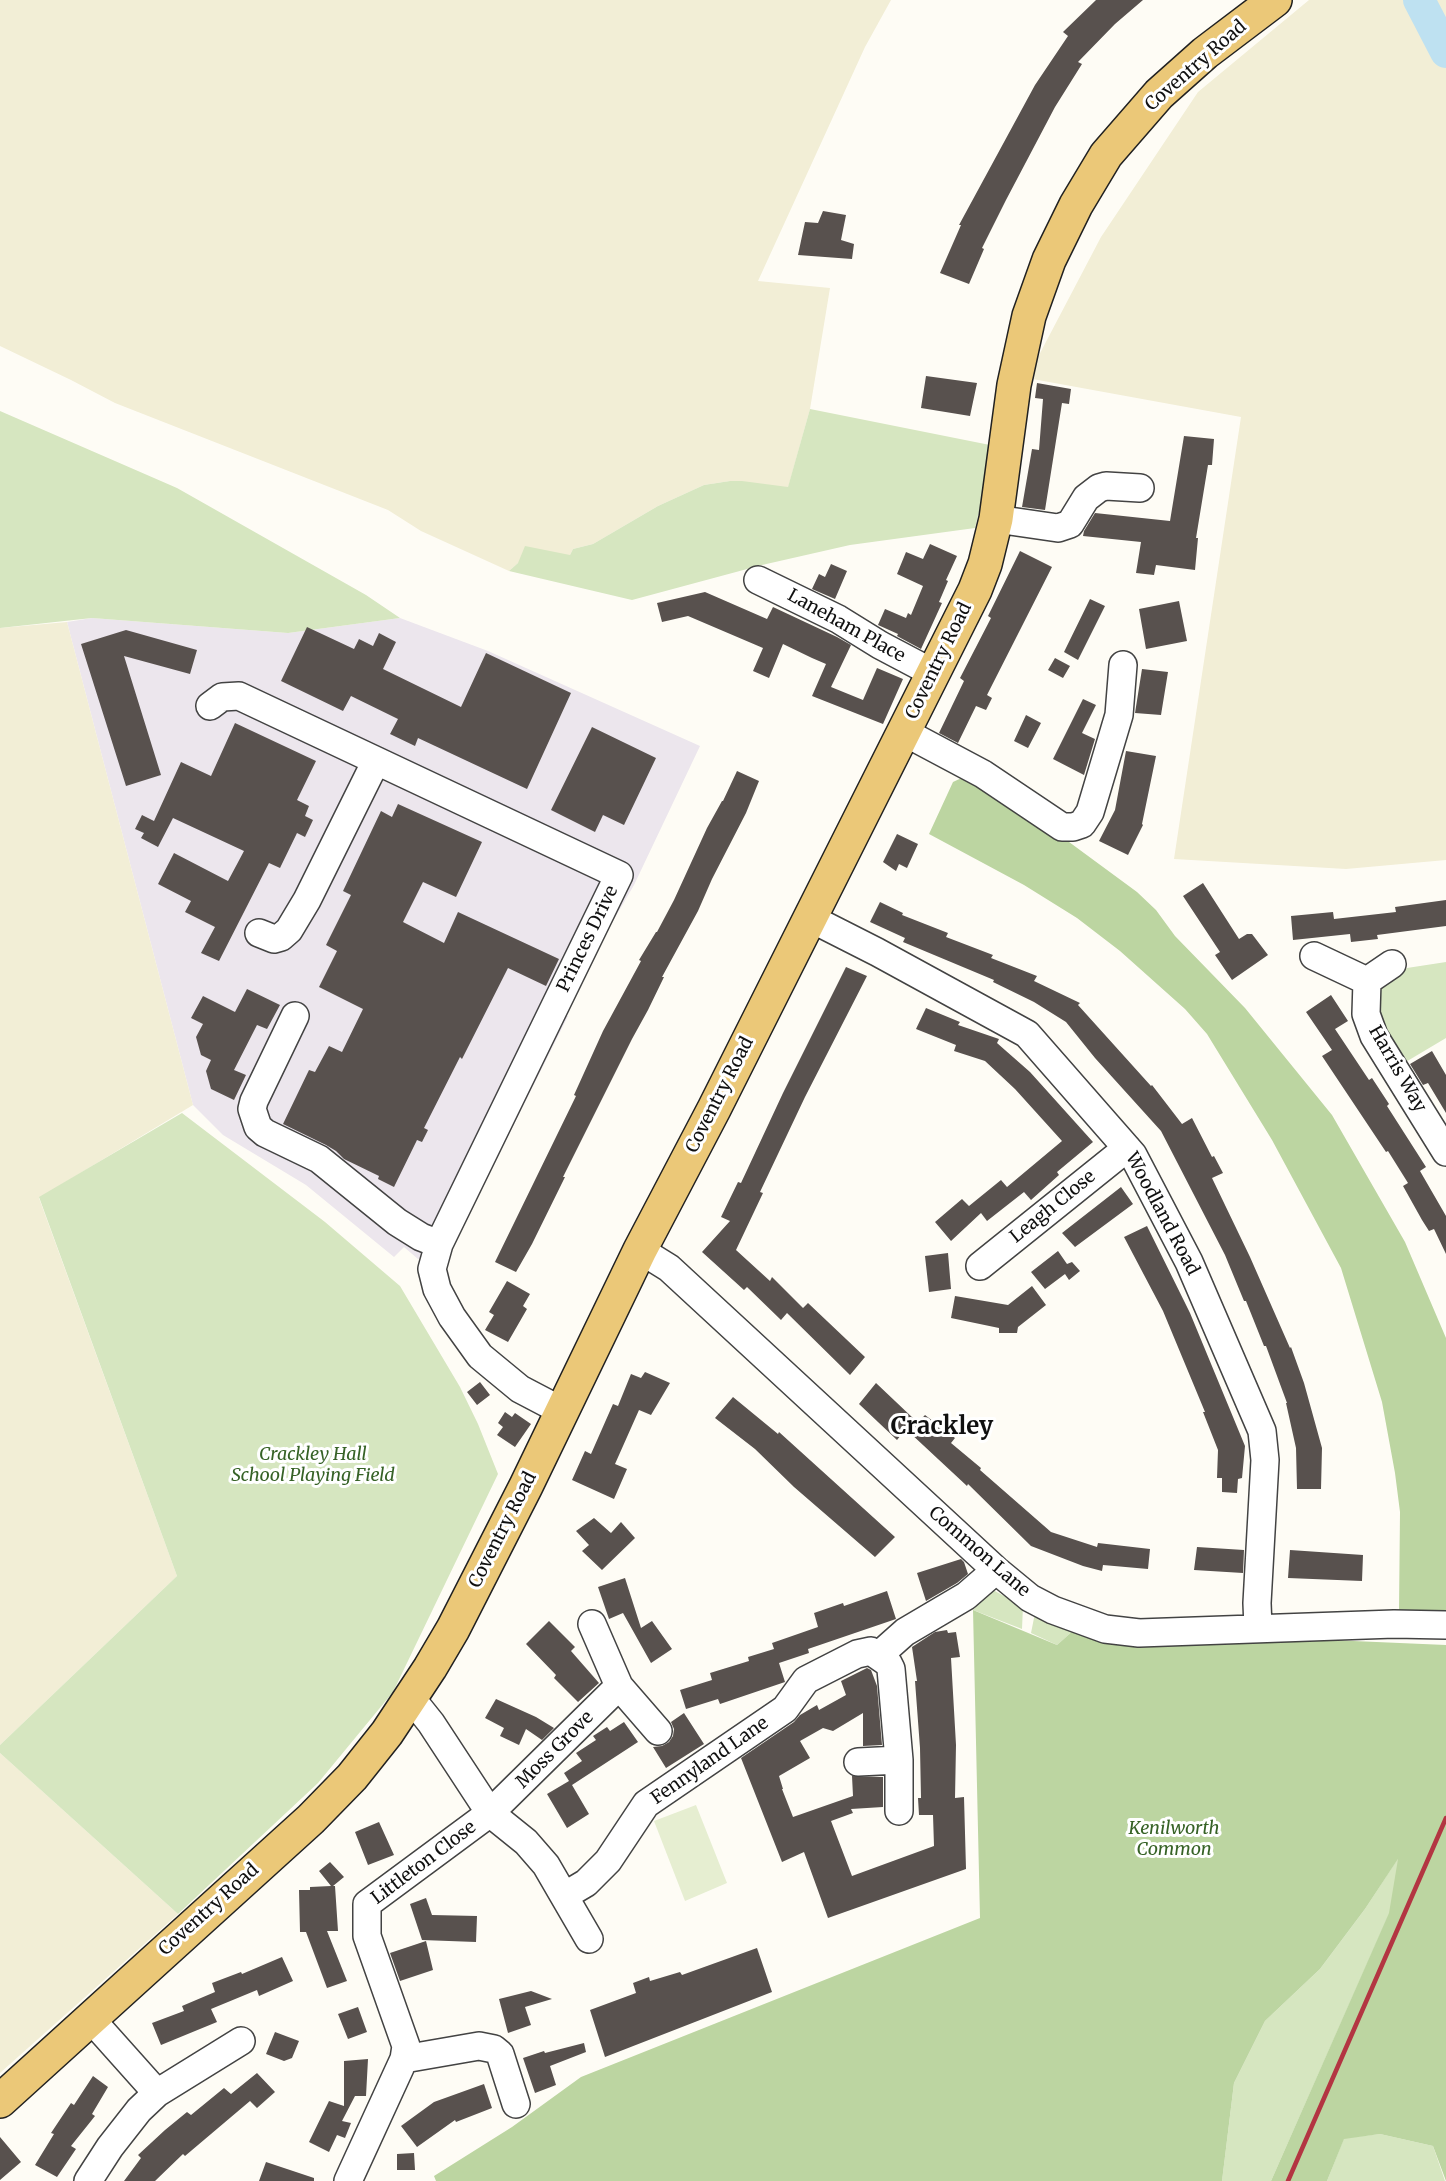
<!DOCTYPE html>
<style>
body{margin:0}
canvas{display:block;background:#fefcf5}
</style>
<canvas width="1446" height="2181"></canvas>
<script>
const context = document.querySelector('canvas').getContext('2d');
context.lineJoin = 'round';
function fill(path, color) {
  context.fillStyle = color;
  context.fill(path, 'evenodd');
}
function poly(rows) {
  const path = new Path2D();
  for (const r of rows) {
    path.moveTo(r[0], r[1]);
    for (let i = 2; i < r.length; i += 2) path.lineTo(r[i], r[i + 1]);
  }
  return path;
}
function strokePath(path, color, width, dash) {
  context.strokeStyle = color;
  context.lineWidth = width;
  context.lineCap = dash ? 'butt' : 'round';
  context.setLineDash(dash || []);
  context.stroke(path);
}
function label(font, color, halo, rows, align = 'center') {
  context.font = font + ' Merriweather,serif';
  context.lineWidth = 6;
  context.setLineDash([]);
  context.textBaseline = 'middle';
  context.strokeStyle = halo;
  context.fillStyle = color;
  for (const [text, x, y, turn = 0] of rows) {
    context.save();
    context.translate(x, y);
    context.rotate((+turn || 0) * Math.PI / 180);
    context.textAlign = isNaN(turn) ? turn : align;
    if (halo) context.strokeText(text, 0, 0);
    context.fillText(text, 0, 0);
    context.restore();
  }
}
const industrial = poly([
 [92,618,288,633,400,618,488,651,700,746,634,885,598,947,565,1015,568,1016,450,1253,418,1259,404,1247,394,1257,306,1185,223,1135,193,1105,67,622]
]);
const farmland = poly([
 [0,0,891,0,865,47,758,281,830,288,810,409,788,488,730,481,704,485,658,506,593,544,573,549,570,555,518,563,509,571,421,531,388,510,115,403,71,380,0,346],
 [1309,0,1446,0,1446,860,1346,869,1174,859,1241,417,1027,378,1101,237,1198,92],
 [67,622,193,1105,39,1198,177,1576,0,1745,0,628],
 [0,1753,178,1914,0,2073]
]);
const green = poly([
 [810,409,995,446,975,528,850,545,762,565,632,600,509,571,518,563,525,546,570,555,573,549,593,544,658,506,704,485,730,481,742,481,788,487],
 [0,411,177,488,366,595,400,618,288,633,92,618,0,628],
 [1446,962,1446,1038,1404,1063,1379,1026,1377,990,1407,968],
 [182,1113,325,1222,400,1286,460,1387,478,1424,498,1474,393,1692,318,1783,178,1914,0,1753,0,1745,177,1576,39,1197],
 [991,1589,1023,1606,1022,1629,973,1610],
 [1035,1613,1075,1629,1057,1645,1031,1633],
 [1399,1857,1390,1912,1271,2181,1222,2181,1234,2083,1265,2021,1320,1969,1365,1909],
 [1380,2134,1433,2146,1445,2181,1327,2181,1344,2138]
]);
const forest = poly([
 [970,774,1031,814,1137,892,1156,910,1175,936,1245,1008,1332,1115,1405,1242,1446,1338,1446,1613,1399,1612,1400,1512,1395,1473,1382,1402,1341,1268,1272,1140,1207,1034,1185,1009,1120,951,1077,918,1024,885,929,834,953,782],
 [973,1610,1057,1645,1075,1629,1446,1645,1446,2181,1433,2146,1380,2134,1344,2139,1327,2181,1271,2181,1389,1913,1398,1859,1365,1909,1320,1969,1265,2021,1234,2083,1222,2181,436,2181,434,2176,512,2127,581,2077,980,1918]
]);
const pitch = poly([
 [696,1805,727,1883,685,1901,654,1821]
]);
const river = poly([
 [1419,0,1446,52]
]);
const building = poly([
 [1096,0,1143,0,1115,24,1078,62,1082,64,1055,107,1006,200,982,248,984,249,969,284,940,273,961,225,959,225,1035,85,1068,36,1063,32],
 [823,211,846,215,841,240,854,244,852,259,798,255,805,222,818,223],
 [926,376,977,383,970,416,921,408],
 [1037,383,1071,389,1069,404,1062,403,1045,510,1022,507,1032,449,1039,450,1043,399,1035,398],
 [1184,436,1214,439,1212,465,1208,465,1196,538,1198,538,1195,570,1156,565,1154,575,1136,573,1141,542,1083,536,1084,531,1095,513,1170,521],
 [930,544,957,556,946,580,948,581,939,602,942,603,921,649,897,636,898,634,878,625,885,609,906,618,908,613,911,615,923,586,897,574,906,552,923,559],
 [1020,551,1052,567,987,695,992,698,986,710,976,706,958,743,939,733,964,681,960,678,991,618,988,616],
 [831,564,847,571,835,599,812,589,819,574,825,577],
 [705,592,767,619,773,607,837,637,851,645,831,687,863,700,877,668,903,679,883,724,812,696,826,664,812,658,783,644,769,678,753,671,763,648,688,616,662,622,657,603],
 [1090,599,1105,606,1078,660,1064,652],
 [1179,601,1187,641,1146,649,1139,609],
 [307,627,354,649,359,639,373,646,379,633,396,642,383,669,461,707,486,653,571,693,527,789,418,738,415,746,390,734,398,719,351,696,343,711,281,681],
 [126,630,197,650,190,674,124,656,161,775,126,786,81,644],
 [1055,658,1070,666,1063,678,1048,670],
 [1142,669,1168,672,1161,715,1135,713],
 [1083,699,1096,705,1082,733,1095,739,1084,775,1053,759],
 [1026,715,1041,723,1028,748,1014,741],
 [235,723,316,761,297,800,309,806,305,816,313,820,305,837,297,833,280,868,269,863,219,961,201,953,215,927,185,912,191,901,158,884,174,853,228,881,244,851,173,818,158,847,141,838,144,833,135,829,142,815,154,821,181,762,211,776],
 [592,727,656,758,624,825,603,815,595,832,551,810],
 [1126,751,1156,756,1142,824,1143,825,1128,855,1099,841,1115,810],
 [737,771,759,781,746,813,712,879,698,911,662,977,664,977,648,1010,632,1039,563,1177,565,1177,532,1244,516,1272,495,1262,576,1096,574,1095,603,1031,641,961,639,960,656,932,657,932,674,900,707,828,722,801,723,801],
 [398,804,482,842,456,897,423,882,403,922,444,943,458,912,559,959,546,986,508,968,462,1059,460,1057,424,1128,428,1130,422,1142,417,1140,394,1187,378,1179,379,1176,344,1159,336,1151,326,1145,283,1124,309,1070,315,1072,329,1046,342,1052,363,1009,319,987,337,951,326,945,351,895,343,891,381,811,392,817],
 [897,834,918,844,907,868,899,864,896,871,883,862],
 [1203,883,1239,939,1247,934,1252,934,1268,955,1232,980,1215,955,1220,952,1183,896],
 [1446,900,1446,926,1377,935,1378,939,1351,942,1350,934,1293,940,1291,916,1333,912,1334,919,1396,912,1395,907],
 [880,902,903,913,902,915,948,933,946,937,993,955,991,958,1037,976,1034,981,1080,1003,1078,1005,1151,1086,1152,1085,1182,1124,1192,1118,1212,1157,1214,1156,1223,1173,1212,1178,1250,1257,1290,1348,1291,1347,1304,1383,1322,1448,1321,1489,1297,1489,1296,1448,1286,1403,1287,1403,1266,1346,1264,1346,1246,1301,1244,1301,1225,1255,1161,1131,1095,1058,1066,1022,1034,1002,993,982,994,980,903,942,905,938,870,922],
 [846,967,867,976,805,1097,760,1192,763,1193,736,1250,770,1281,772,1277,803,1308,808,1303,865,1357,850,1375,787,1313,781,1320,747,1287,744,1290,702,1252,730,1221,721,1217,738,1182,741,1183,783,1093],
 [247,989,280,1005,267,1029,257,1025,234,1070,246,1075,234,1100,211,1089,206,1071,211,1060,201,1055,196,1037,203,1024,191,1018,203,996,235,1012],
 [1331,995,1348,1021,1335,1029,1369,1080,1372,1078,1389,1104,1387,1106,1426,1167,1420,1171,1446,1216,1446,1254,1434,1229,1429,1231,1422,1220,1403,1186,1408,1183,1388,1151,1386,1152,1322,1056,1332,1050,1306,1012],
 [926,1008,960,1022,958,1025,999,1039,997,1043,1030,1072,1093,1142,1057,1172,1059,1175,1031,1200,1024,1192,987,1221,981,1213,951,1241,935,1222,962,1199,969,1206,1001,1180,1007,1187,1062,1141,1015,1089,985,1061,954,1051,956,1045,916,1029],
 [1432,1051,1446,1075,1446,1113,1428,1083,1423,1085,1410,1064],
 [1121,1187,1133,1204,1075,1247,1062,1233],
 [1147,1226,1190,1313,1245,1446,1242,1478,1238,1479,1237,1493,1222,1492,1222,1478,1217,1478,1218,1450,1203,1412,1205,1412,1163,1311,1124,1237],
 [1058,1251,1067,1264,1072,1262,1080,1271,1069,1280,1065,1274,1045,1289,1031,1272],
 [948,1253,951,1289,929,1292,925,1256],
 [507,1281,530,1294,523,1306,527,1309,508,1342,485,1330,494,1315,489,1312],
 [1032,1286,1046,1305,1018,1327,1017,1333,999,1333,999,1328,951,1318,955,1296,1008,1305],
 [645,1372,670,1383,651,1415,639,1410,615,1464,627,1469,614,1499,572,1480,585,1451,591,1454,613,1404,618,1406,631,1374,641,1378],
 [480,1382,490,1395,477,1405,467,1392],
 [876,1383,914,1419,897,1440,859,1404],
 [733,1397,778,1434,779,1432,895,1537,875,1557,794,1487,755,1449,715,1418],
 [505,1412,512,1417,515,1413,531,1424,515,1447,497,1435,503,1427,498,1423],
 [925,1415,955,1438,951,1443,981,1468,980,1470,1051,1532,1097,1547,1098,1543,1150,1549,1148,1569,1103,1565,1102,1571,1083,1566,1031,1546,968,1484,967,1486,909,1432],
 [594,1518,611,1533,621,1522,635,1538,602,1570,582,1551,589,1545,576,1531],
 [1197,1547,1244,1550,1243,1573,1194,1570],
 [1290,1550,1363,1555,1362,1581,1288,1578],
 [961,1559,964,1562,968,1574,957,1583,926,1601,917,1573],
 [625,1578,641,1628,652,1621,672,1649,651,1663,623,1613,609,1619,598,1587],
 [887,1591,896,1619,808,1649,809,1653,779,1663,785,1682,720,1704,718,1699,686,1709,680,1690,712,1680,710,1673,749,1661,748,1657,774,1649,772,1643,818,1627,814,1613,843,1603,844,1606],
 [549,1621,575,1647,571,1651,599,1683,578,1702,554,1678,556,1675,526,1644],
 [947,1630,948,1633,956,1632,960,1657,951,1658,956,1745,955,1798,964,1797,966,1869,828,1918,804,1852,782,1862,741,1758,794,1722,800,1715,817,1705,819,1710,846,1695,841,1681,867,1668,871,1670,877,1686,882,1745,863,1746,863,1713,833,1731,823,1728,800,1741,810,1758,779,1776,783,1789,782,1789,793,1817,853,1796,852,1776,883,1777,883,1807,851,1809,853,1813,831,1821,852,1876,934,1846,933,1815,919,1815,918,1798,921,1798,920,1748,915,1681,917,1681,912,1647,935,1632],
 [496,1699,536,1717,554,1728,542,1740,526,1729,519,1745,500,1736,504,1728,485,1718],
 [684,1713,704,1744,666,1768,653,1747,662,1746,669,1742,673,1736,674,1729,671,1722],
 [624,1722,638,1742,572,1785,589,1814,567,1828,547,1794,569,1781,564,1773,582,1761,576,1753,596,1740,593,1736,607,1727,610,1731],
 [379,1822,394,1855,368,1865,355,1832],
 [330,1862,344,1877,333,1886,335,1886,338,1931,327,1931,347,1981,327,1988,306,1932,300,1932,299,1890,310,1890,310,1887,331,1886,319,1871],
 [426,1898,432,1915,477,1916,476,1942,422,1940,410,1904],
 [426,1941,433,1970,400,1981,390,1953],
 [757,1948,772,1992,605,2057,590,2010,636,1993,633,1983,649,1977,650,1981,680,1972,682,1975],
 [282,1957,293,1981,259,1996,257,1990,211,2009,217,2022,161,2045,152,2023,184,2011,182,2006,215,1992,212,1983,241,1972,242,1974],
 [531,1991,552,1999,525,2007,531,2025,508,2033,499,1999],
 [358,2007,367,2032,348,2039,338,2014],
 [275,2032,299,2041,292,2058,284,2061,266,2054],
 [584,2043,586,2052,550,2066,556,2085,535,2093,523,2058,544,2051,545,2053],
 [368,2059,366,2096,355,2096,342,2121,351,2123,345,2138,337,2135,329,2152,309,2142,329,2101,344,2106,344,2061],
 [257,2073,275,2092,257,2108,250,2101,185,2156,183,2154,155,2181,124,2181,141,2158,138,2155,165,2130,187,2112,191,2115,224,2088,231,2094],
 [93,2076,108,2087,92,2114,95,2116,71,2146,76,2149,57,2177,35,2165,54,2134,51,2133,71,2103,74,2105],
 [484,2084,492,2108,456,2122,455,2120,417,2147,401,2126,434,2102],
 [0,2137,21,2162,0,2180],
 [414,2153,415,2170,397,2170,397,2154],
 [266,2162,314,2178,314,2181,259,2181]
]);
const minor = poly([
 [996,519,1058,528,1070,524,1086,498,1099,488,1106,486,1140,488],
 [758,580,838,619,880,645,933,673],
 [210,706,222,697,239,696,619,875,439,1244,432,1269,437,1289,452,1317,480,1356,520,1389,562,1411],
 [904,732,983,774,1062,827,1073,827,1082,824,1090,812,1119,715,1123,665],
 [810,918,877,952,1027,1034,1133,1155,1189,1262,1262,1431,1265,1460,1257,1603,1258,1628],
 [259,933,274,939,281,937,289,930,307,900,376,761],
 [1314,956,1367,981],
 [1392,964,1367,981,1366,1014,1374,1036,1446,1152],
 [295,1016,254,1101,252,1109,258,1127,265,1133,319,1159,397,1222,421,1237,439,1244],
 [640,1250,669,1268,996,1570,1030,1598,1053,1610,1105,1629,1139,1633,1394,1624,1446,1625],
 [980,1266,1127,1148],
 [592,1624,619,1686,658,1731],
 [878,1656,888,1663,891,1669,899,1760,899,1811],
 [619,1686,490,1813,526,1842,546,1865,564,1896,586,1883,608,1861,646,1804,785,1709,806,1680,857,1654,871,1651,878,1656,905,1632,966,1596,996,1570],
 [858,1762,899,1760],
 [564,1896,589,1939],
 [90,2018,157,2093],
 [404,2059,479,2046,494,2049,500,2054,516,2104],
 [88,2181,110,2147,139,2110,157,2093,241,2041],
 [348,2181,404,2059,406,2046,367,1936,367,1904,490,1813,431,1723,411,1698]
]);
const major = poly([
 [0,2101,311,1819,352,1777,387,1733,430,1668,453,1629,526,1486,640,1250,714,1109,975,590,985,564,996,519,1014,385,1029,316,1049,260,1076,205,1106,155,1159,94,1205,53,1275,0]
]);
const rail = poly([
 [1288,2181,1446,1818]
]);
const streetNames = [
 ["Coventry Road",1196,66,-41],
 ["Laneham Place",846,626,29],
 ["Coventry Road",939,661,-64],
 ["Princes Drive",588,939,-64],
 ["Harris Way",1397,1069,60],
 ["Coventry Road",720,1095,-63],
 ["Leagh Close",1053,1207,-39],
 ["Woodland Road",1162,1214,62],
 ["Coventry Road",503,1530,-63],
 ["Common Lane",979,1552,41],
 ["Moss Grove",555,1750,-45],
 ["Fennyland Lane",710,1761,-35],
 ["Littleton Close",424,1863,-37],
 ["Coventry Road",209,1910,-42]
];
const parkNames = [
 ["Crackley Hall",313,1455],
 ["School Playing Field",313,1476],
 ["Kenilworth",1174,1829],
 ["Common",1174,1850]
];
const districtNames = [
 ["Crackley",942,1427]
];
fill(industrial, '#ece6ed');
fill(farmland, '#f2eed6');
fill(green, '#d6e6c0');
fill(forest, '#bcd5a1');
fill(pitch, '#e6eed1');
strokePath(river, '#bee1f1', 32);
fill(building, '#58514e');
strokePath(minor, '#434343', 30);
strokePath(major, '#212121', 36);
strokePath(minor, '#fff', 27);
strokePath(major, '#ebc878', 33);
strokePath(rail, '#b33542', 4.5);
label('18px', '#101010', '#fff', streetNames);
label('italic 18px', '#366226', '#fff', parkNames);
label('bold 24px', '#101010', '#fff', districtNames);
</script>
